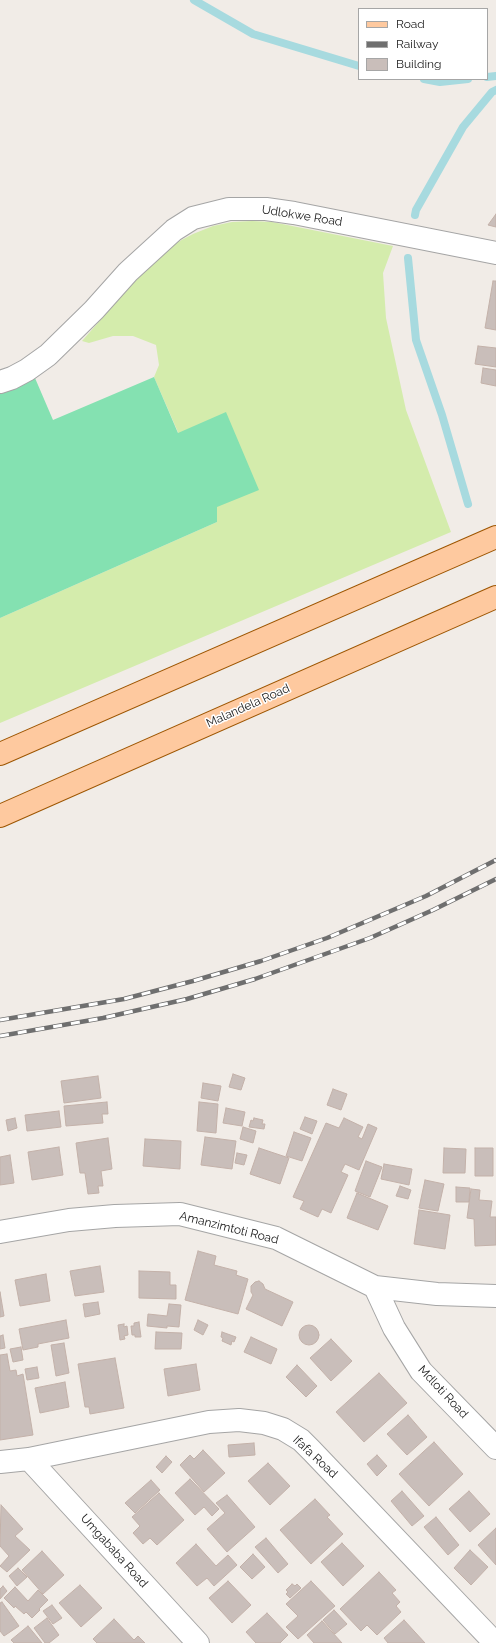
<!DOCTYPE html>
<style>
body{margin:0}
#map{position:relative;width:496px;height:1643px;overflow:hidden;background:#f1ece7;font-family:Raleway,sans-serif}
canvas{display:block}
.legend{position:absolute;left:358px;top:8px;width:130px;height:72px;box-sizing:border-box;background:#fff;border:1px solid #a6a6a6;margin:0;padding:5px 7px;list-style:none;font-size:12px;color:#212121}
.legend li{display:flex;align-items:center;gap:8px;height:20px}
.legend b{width:20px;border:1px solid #a6a6a6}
</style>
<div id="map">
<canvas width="496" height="1643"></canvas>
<ul class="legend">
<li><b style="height:5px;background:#fec99f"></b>Road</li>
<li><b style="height:5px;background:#6f6f6f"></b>Railway</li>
<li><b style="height:11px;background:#c9beba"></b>Building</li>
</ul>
</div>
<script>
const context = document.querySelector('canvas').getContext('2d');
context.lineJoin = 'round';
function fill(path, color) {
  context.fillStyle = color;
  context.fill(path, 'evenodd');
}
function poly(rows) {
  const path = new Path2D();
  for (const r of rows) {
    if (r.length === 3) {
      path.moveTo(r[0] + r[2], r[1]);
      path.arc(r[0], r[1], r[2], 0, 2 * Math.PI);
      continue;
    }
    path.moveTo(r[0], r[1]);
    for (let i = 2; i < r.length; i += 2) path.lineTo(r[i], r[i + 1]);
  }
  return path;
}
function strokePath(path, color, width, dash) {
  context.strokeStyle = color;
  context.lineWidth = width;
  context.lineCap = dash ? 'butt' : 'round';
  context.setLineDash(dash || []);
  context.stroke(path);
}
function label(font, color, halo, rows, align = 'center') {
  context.font = font + ' Raleway,sans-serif';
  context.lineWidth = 3;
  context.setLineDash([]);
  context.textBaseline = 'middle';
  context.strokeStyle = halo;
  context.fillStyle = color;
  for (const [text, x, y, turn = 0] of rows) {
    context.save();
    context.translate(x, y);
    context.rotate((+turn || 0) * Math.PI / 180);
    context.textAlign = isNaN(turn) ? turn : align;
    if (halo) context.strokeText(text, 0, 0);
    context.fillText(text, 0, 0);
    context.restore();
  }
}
const grass = poly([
 [252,221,272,222,393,246,383,273,386,318,406,410,451,532,0,723,0,618,217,522,154,377,159,365,156,345,133,336,113,336,89,343,82,341,138,277,174,244,193,234,213,226,232,222]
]);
const pitch = poly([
 [154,377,178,433,226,412,259,490,217,507,217,522,0,618,0,392,35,378,53,420]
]);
const stream = poly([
 [194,0,253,34,359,66],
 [487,77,496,76],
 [424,79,440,82,468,79],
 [415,215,416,210,463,127,492,92,496,90],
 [408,258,416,340,442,415,468,504]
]);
const building = poly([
 [496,214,496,227,488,225,496,214],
 [493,281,496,281,496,330,485,328,493,281],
 [478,346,496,348,496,367,475,364,478,346],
 [483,368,496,370,496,386,481,383,483,368],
 [233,1074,245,1078,241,1090,229,1087,233,1074],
 [98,1076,101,1098,64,1103,61,1081,98,1076],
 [203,1083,221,1086,218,1101,201,1098,203,1083],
 [333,1089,347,1094,341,1110,327,1105,333,1089],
 [107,1102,108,1114,102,1114,103,1123,66,1126,64,1106,107,1102],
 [199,1102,218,1104,216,1133,197,1131,199,1102],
 [226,1108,245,1112,242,1126,223,1123,226,1108],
 [59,1111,61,1127,27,1131,25,1115,59,1111],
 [305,1117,317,1121,312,1134,300,1129,305,1117],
 [15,1118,17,1128,8,1131,6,1120,15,1118],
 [254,1118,263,1120,262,1124,265,1124,264,1129,249,1127,251,1120,253,1121,254,1118],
 [344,1118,363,1127,358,1137,362,1139,368,1124,377,1128,359,1170,345,1164,341,1172,348,1175,331,1213,322,1209,318,1217,300,1209,304,1201,293,1197,326,1123,339,1128,344,1118],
 [243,1127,256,1131,253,1143,240,1139,243,1127],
 [294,1132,311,1138,302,1161,286,1156,294,1132],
 [205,1137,236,1141,232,1169,201,1165,205,1137],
 [108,1138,112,1169,101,1171,103,1186,98,1186,99,1193,88,1194,85,1173,80,1173,76,1143,108,1138],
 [145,1139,181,1141,180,1169,143,1166,145,1139],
 [59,1147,63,1175,32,1180,28,1152,59,1147],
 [259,1148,289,1158,280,1184,250,1174,259,1148],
 [444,1148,466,1149,465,1173,443,1173,444,1148],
 [475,1148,493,1148,493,1176,475,1176,475,1148],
 [237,1153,247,1155,244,1165,235,1163,237,1153],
 [10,1155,14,1183,0,1185,0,1157,10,1155],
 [366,1161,382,1167,370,1197,355,1191,366,1161],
 [384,1164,412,1169,409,1185,381,1179,384,1164],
 [425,1180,444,1184,438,1211,419,1208,425,1180],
 [400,1186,411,1190,408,1199,396,1196,400,1186],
 [456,1187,470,1188,469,1202,456,1202,456,1187],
 [471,1189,480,1190,479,1200,492,1201,490,1217,496,1217,496,1245,475,1246,474,1219,467,1218,471,1189],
 [357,1193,388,1206,378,1230,347,1218,357,1193],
 [419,1210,450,1215,445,1249,414,1244,419,1210],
 [198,1251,216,1256,214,1265,237,1271,236,1275,248,1279,238,1314,185,1300,198,1251],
 [100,1266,104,1292,75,1296,70,1271,100,1266],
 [139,1271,170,1272,170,1285,176,1285,176,1299,139,1298,139,1271],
 [46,1274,50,1301,20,1306,15,1280,46,1274],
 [259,1281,263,1284,265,1289,293,1302,282,1326,246,1309,253,1295,251,1292,251,1286,255,1282,259,1281],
 [0,1292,4,1316,0,1317,0,1292],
 [98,1302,100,1314,85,1317,83,1304,98,1302],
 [169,1304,181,1305,179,1327,167,1326,167,1328,147,1326,148,1314,167,1316,169,1304],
 [66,1320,69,1338,38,1344,38,1347,23,1350,19,1329,66,1320],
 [198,1320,208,1325,203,1335,194,1330,198,1320],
 [139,1322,141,1337,135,1337,135,1335,132,1335,131,1326,134,1326,134,1323,139,1322],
 [124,1324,124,1327,127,1326,128,1335,124,1336,125,1339,120,1340,118,1325,124,1324],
 [309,1335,10],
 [156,1332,182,1333,181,1349,155,1349,156,1332],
 [222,1332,236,1337,234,1342,232,1341,231,1345,222,1341,223,1338,221,1337,222,1332],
 [3,1335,5,1348,0,1349,0,1336,3,1335],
 [251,1337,277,1349,271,1364,244,1352,251,1337],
 [331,1339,352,1361,331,1381,310,1358,331,1339],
 [64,1343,69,1373,56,1376,51,1345,64,1343],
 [21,1347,23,1360,13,1362,10,1349,21,1347],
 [7,1354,10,1371,16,1370,17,1376,23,1374,33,1435,0,1440,0,1355,7,1354],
 [115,1358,124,1408,90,1414,89,1407,85,1407,78,1364,115,1358],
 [196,1364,200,1390,168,1396,164,1369,196,1364],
 [297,1365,317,1386,306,1397,286,1377,297,1365],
 [37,1367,39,1378,27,1380,25,1369,37,1367],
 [379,1373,407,1403,364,1442,336,1412,379,1373],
 [65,1382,69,1407,40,1413,35,1388,65,1382],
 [408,1415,427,1437,407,1455,387,1434,408,1415],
 [434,1442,463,1474,429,1506,399,1474,434,1442],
 [254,1443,255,1455,229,1457,228,1445,254,1443],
 [203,1450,225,1473,204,1492,180,1465,190,1455,194,1459,203,1450],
 [377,1455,387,1466,377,1476,367,1464,377,1455],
 [166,1456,172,1462,162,1473,156,1467,166,1456],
 [268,1463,290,1486,270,1505,248,1481,268,1463],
 [190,1479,219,1509,212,1516,204,1507,195,1515,175,1493,190,1479],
 [151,1480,160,1490,135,1513,125,1503,151,1480],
 [402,1491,424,1516,412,1526,391,1501,402,1491],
 [469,1491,490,1514,470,1532,449,1509,469,1491],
 [159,1493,184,1520,157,1545,150,1538,143,1544,133,1533,140,1526,132,1517,159,1493],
 [227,1495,255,1527,227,1552,207,1529,225,1513,216,1503,227,1495],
 [315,1499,330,1515,327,1517,343,1534,311,1564,280,1530,315,1499],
 [1,1505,23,1529,15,1536,30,1550,7,1572,0,1566,9,1556,0,1546,1,1505],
 [436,1517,459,1545,448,1555,424,1527,436,1517],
 [496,1528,496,1565,478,1545,496,1528],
 [266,1538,288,1564,278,1573,255,1547,266,1538],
 [342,1543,364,1566,343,1586,321,1562,342,1543],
 [196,1544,216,1566,228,1555,237,1565,214,1586,207,1578,197,1586,176,1563,196,1544],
 [470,1550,488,1567,471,1585,454,1568,470,1550],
 [42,1551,64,1575,43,1594,22,1570,42,1551],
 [253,1554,265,1567,252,1579,240,1567,253,1554],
 [18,1568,27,1577,17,1586,9,1576,18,1568],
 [379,1572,396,1590,392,1593,400,1602,396,1606,401,1612,377,1635,367,1625,361,1631,340,1609,379,1572],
 [228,1581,251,1605,232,1623,209,1598,228,1581],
 [311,1581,335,1606,298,1639,286,1627,298,1616,286,1604,311,1581],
 [292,1584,295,1586,297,1584,301,1588,290,1598,286,1594,288,1592,286,1590,292,1584],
 [80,1585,102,1608,81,1627,59,1603,80,1585],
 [3,1586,7,1591,0,1599,0,1589,3,1586],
 [15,1587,28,1601,38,1590,48,1600,39,1609,40,1610,32,1618,26,1612,24,1614,15,1606,14,1608,4,1598,15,1587],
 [2,1602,19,1626,4,1636,0,1631,0,1603,2,1602],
 [52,1605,62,1618,53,1624,43,1611,52,1605],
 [334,1610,347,1624,335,1634,323,1620,334,1610],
 [267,1613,288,1635,280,1643,256,1643,246,1632,267,1613],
 [47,1618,59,1635,49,1643,45,1643,34,1628,47,1618],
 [114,1619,134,1640,138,1636,145,1643,97,1643,93,1639,114,1619],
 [404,1620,425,1643,388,1643,384,1638,404,1620],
 [322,1621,342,1643,314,1643,307,1635,322,1621],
 [28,1626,42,1643,14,1643,11,1640,28,1626]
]);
const minor = poly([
 [0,382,12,378,27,370,48,355,94,310,128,272,174,230,193,218,229,209,266,209,294,213,496,253],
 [0,1232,69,1220,115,1216,180,1214,276,1238,375,1287,437,1294,496,1296],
 [375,1287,394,1328,421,1371,496,1448],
 [29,1459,198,1643],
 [0,1462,29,1459,209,1422,239,1420,264,1423,283,1429,301,1440,312,1451,495,1643]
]);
const major = poly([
 [0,754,496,537],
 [0,816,496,597]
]);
const rail = poly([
 [0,1020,124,999,193,981,261,961,327,938,426,896,496,860],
 [0,1036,103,1018,187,999,255,979,370,938,433,910,496,879]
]);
const streetNames = [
 ["Udlokwe Road",302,216,9],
 ["Malandela Road",248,706,-24],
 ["Amanzimtoti Road",229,1228,14],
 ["Mdloti Road",443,1392,47],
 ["Ifafa Road",315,1457,43],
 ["Umgababa Road",114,1551,48]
];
fill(grass, '#d4ecac');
fill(pitch, '#84e1b1');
strokePath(stream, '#a7dadf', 8);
fill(building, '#c9beba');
strokePath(building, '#c3b1a9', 1);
strokePath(minor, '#a5a5a5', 24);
strokePath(major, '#9d5500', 24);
strokePath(minor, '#fff', 22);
strokePath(major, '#fec99f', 22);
strokePath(rail, '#6f6f6f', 4.5);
strokePath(rail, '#fff', 3, [9]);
label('12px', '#212121', '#fff', streetNames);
</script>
